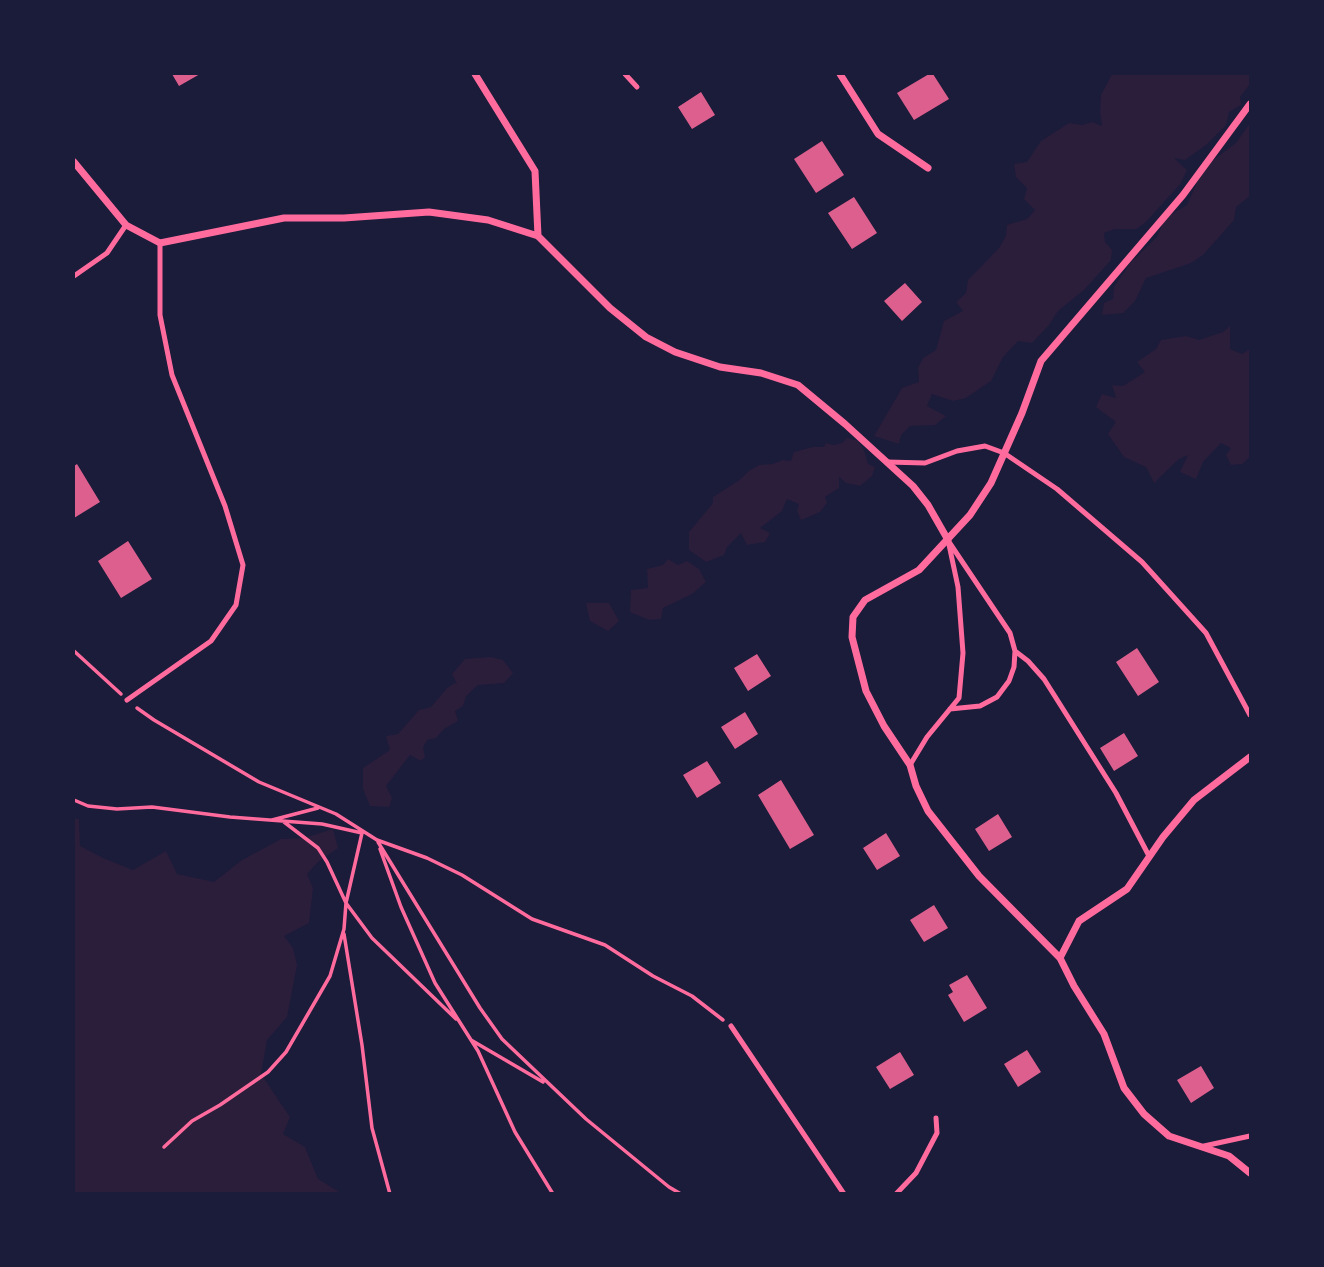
<!DOCTYPE html>
<style>
body{margin:0}
#map{position:relative;width:1324px;height:1267px;overflow:hidden;background:#1b1b3a;font-family:"Fira Sans Condensed",sans-serif}
canvas{display:block}
.frame{position:absolute;inset:0;border:75px solid #1b1b3a;pointer-events:none}
</style>
<div id="map">
<canvas width="1324" height="1267"></canvas>
<div class="frame"></div>
</div>
<script>
const context = document.querySelector('canvas').getContext('2d');
context.lineJoin = 'round';
function fill(path, color) {
  context.fillStyle = color;
  context.fill(path, 'evenodd');
}
function poly(rows) {
  const path = new Path2D();
  for (const r of rows) {
    path.moveTo(r[0], r[1]);
    for (let i = 2; i < r.length; i += 2) path.lineTo(r[i], r[i + 1]);
  }
  return path;
}
function strokePath(path, color, width, dash) {
  context.strokeStyle = color;
  context.lineWidth = width;
  context.lineCap = dash ? 'butt' : 'round';
  context.setLineDash(dash || []);
  context.stroke(path);
}
const green = poly([
 [1112,74,1250,74,1250,84,1240,97,1241,105,1229,112,1226,125,1206,145,1185,160,1174,158,1187,170,1181,183,1145,223,1136,229,1115,229,1104,233,1105,242,1112,250,1111,260,1084,290,1058,311,1049,325,1032,343,1018,341,1003,357,991,381,966,398,953,401,932,394,927,406,946,416,935,425,910,426,901,435,899,444,874,436,902,388,919,382,918,368,923,358,936,350,944,321,963,311,956,302,966,293,968,280,999,248,1006,236,1007,225,1027,219,1035,210,1024,199,1027,188,1016,177,1014,164,1027,162,1041,141,1069,123,1082,125,1092,122,1102,126,1100,112,1101,95],
 [1250,123,1250,196,1236,207,1234,220,1203,255,1191,263,1146,278,1135,301,1123,313,1102,315,1104,303,1113,299,1114,287,1131,262,1157,237,1165,218,1187,205,1204,167,1236,143],
 [1230,326,1230,349,1242,354,1250,349,1250,457,1242,464,1231,465,1226,455,1231,448,1221,443,1203,462,1196,479,1180,472,1188,455,1179,459,1154,483,1146,467,1124,457,1108,434,1116,422,1096,407,1102,394,1116,398,1112,385,1123,386,1145,372,1137,362,1156,349,1161,340,1186,336,1199,340,1223,332],
 [847,438,858,441,864,450,868,464,875,467,872,476,860,486,846,483,839,477,839,488,825,497,827,503,820,512,801,520,797,511,799,504,787,499,782,511,760,528,770,533,765,542,747,545,741,533,727,547,724,555,706,562,689,550,689,532,713,503,713,497,738,481,749,471,759,465,773,464,783,460,791,461,794,452,813,447,824,447,826,443,834,445,842,443],
 [668,559,678,565,687,561,699,569,706,582,692,594,663,608,661,619,649,620,630,612,631,590,648,588,647,569,663,565],
 [586,603,609,603,619,621,608,631,590,621],
 [491,657,503,660,513,673,504,683,478,685,466,696,463,706,455,711,458,721,444,729,436,738,427,740,423,748,425,757,421,761,410,755,386,786,392,798,389,807,370,806,363,789,363,768,390,750,386,736,398,734,419,710,431,707,447,688,455,683,457,684,452,674,465,659],
 [74,819,79,819,80,846,105,859,133,870,166,851,177,874,214,882,242,860,281,839,304,838,333,829,338,848,318,862,307,874,313,888,309,923,284,936,293,948,297,965,287,1017,267,1040,261,1074,290,1117,283,1134,305,1147,318,1179,341,1193,74,1194]
]);
const building = poly([
 [172,74,200,74,179,86],
 [929,74,933,74,949,99,914,120,897,93],
 [701,92,715,115,692,129,678,107],
 [822,141,844,175,816,193,794,159],
 [854,197,877,233,852,249,828,213],
 [905,283,922,302,902,321,884,301],
 [77,464,100,502,74,518,74,466],
 [128,541,152,579,121,598,98,561],
 [1137,648,1159,682,1138,696,1116,662],
 [757,654,771,676,748,691,734,668],
 [745,712,758,734,735,749,721,727],
 [1124,733,1138,756,1114,771,1100,748],
 [707,761,721,783,697,798,683,775],
 [781,780,814,835,790,849,758,795],
 [998,814,1012,837,989,851,975,829],
 [886,833,900,856,877,870,863,848],
 [934,905,948,928,924,942,910,920],
 [967,975,987,1008,964,1022,948,995,953,992,949,985],
 [1027,1050,1041,1072,1018,1087,1004,1064],
 [900,1052,914,1075,890,1089,876,1067],
 [1201,1066,1214,1088,1191,1103,1177,1080]
]);
const path = poly([
 [74,651,121,694],
 [137,708,154,720,259,782,336,814,377,840,427,858,462,875,532,919,605,945,653,976,692,996,723,1020],
 [74,800,88,806,117,809,152,807,230,817,322,824,362,833,346,903,344,929,330,976,286,1052,268,1072,220,1105,192,1121,164,1147],
 [272,820,318,808],
 [284,822,318,848,327,862,346,903,372,938,456,1019],
 [378,842,480,1008,502,1039,586,1119,669,1187,681,1194],
 [380,849,401,907,435,983,478,1051,515,1132,553,1194],
 [344,934,362,1045,372,1128,390,1194],
 [471,1040,543,1082]
]);
const service = poly([
 [625,74,637,87],
 [74,276,107,253,126,225],
 [887,462,925,463,957,451,985,446,1004,453,1057,489,1142,562,1206,633,1250,715],
 [949,542,1010,633,1015,651,1014,667,1009,681,997,697,980,706,950,709],
 [1015,651,1028,661,1044,679,1116,793,1149,856],
 [127,700,211,641,236,605,243,565,225,506,172,375,160,315,160,243],
 [910,765,927,737,959,698,963,653,958,587,948,540],
 [731,1026,844,1194],
 [1204,1146,1250,1136],
 [896,1194,916,1173,937,1133,936,1118]
]);
const minor = poly([
 [475,74,535,171,538,236],
 [840,74,878,134,928,168],
 [1250,104,1183,195,1041,361,1022,413,991,483,970,515,919,570,865,600,853,617,852,637,866,691,884,726,910,765,916,786,928,811,979,876,1060,958,1074,986,1104,1034,1124,1088,1144,1114,1169,1136,1229,1156,1250,1173],
 [74,162,126,225,160,243,284,218,344,218,429,212,488,220,538,236,610,308,646,337,675,352,720,367,761,373,798,385,845,424,913,486,928,505,948,540],
 [1060,958,1079,921,1127,889,1163,837,1194,800,1250,757]
]);
fill(green, '#2a1e3b');
fill(building, '#dd5f8e');
strokePath(path, '#ff6b9d', 3.5);
strokePath(service, '#ff6b9d', 5);
strokePath(minor, '#ff6b9d', 7);
</script>
